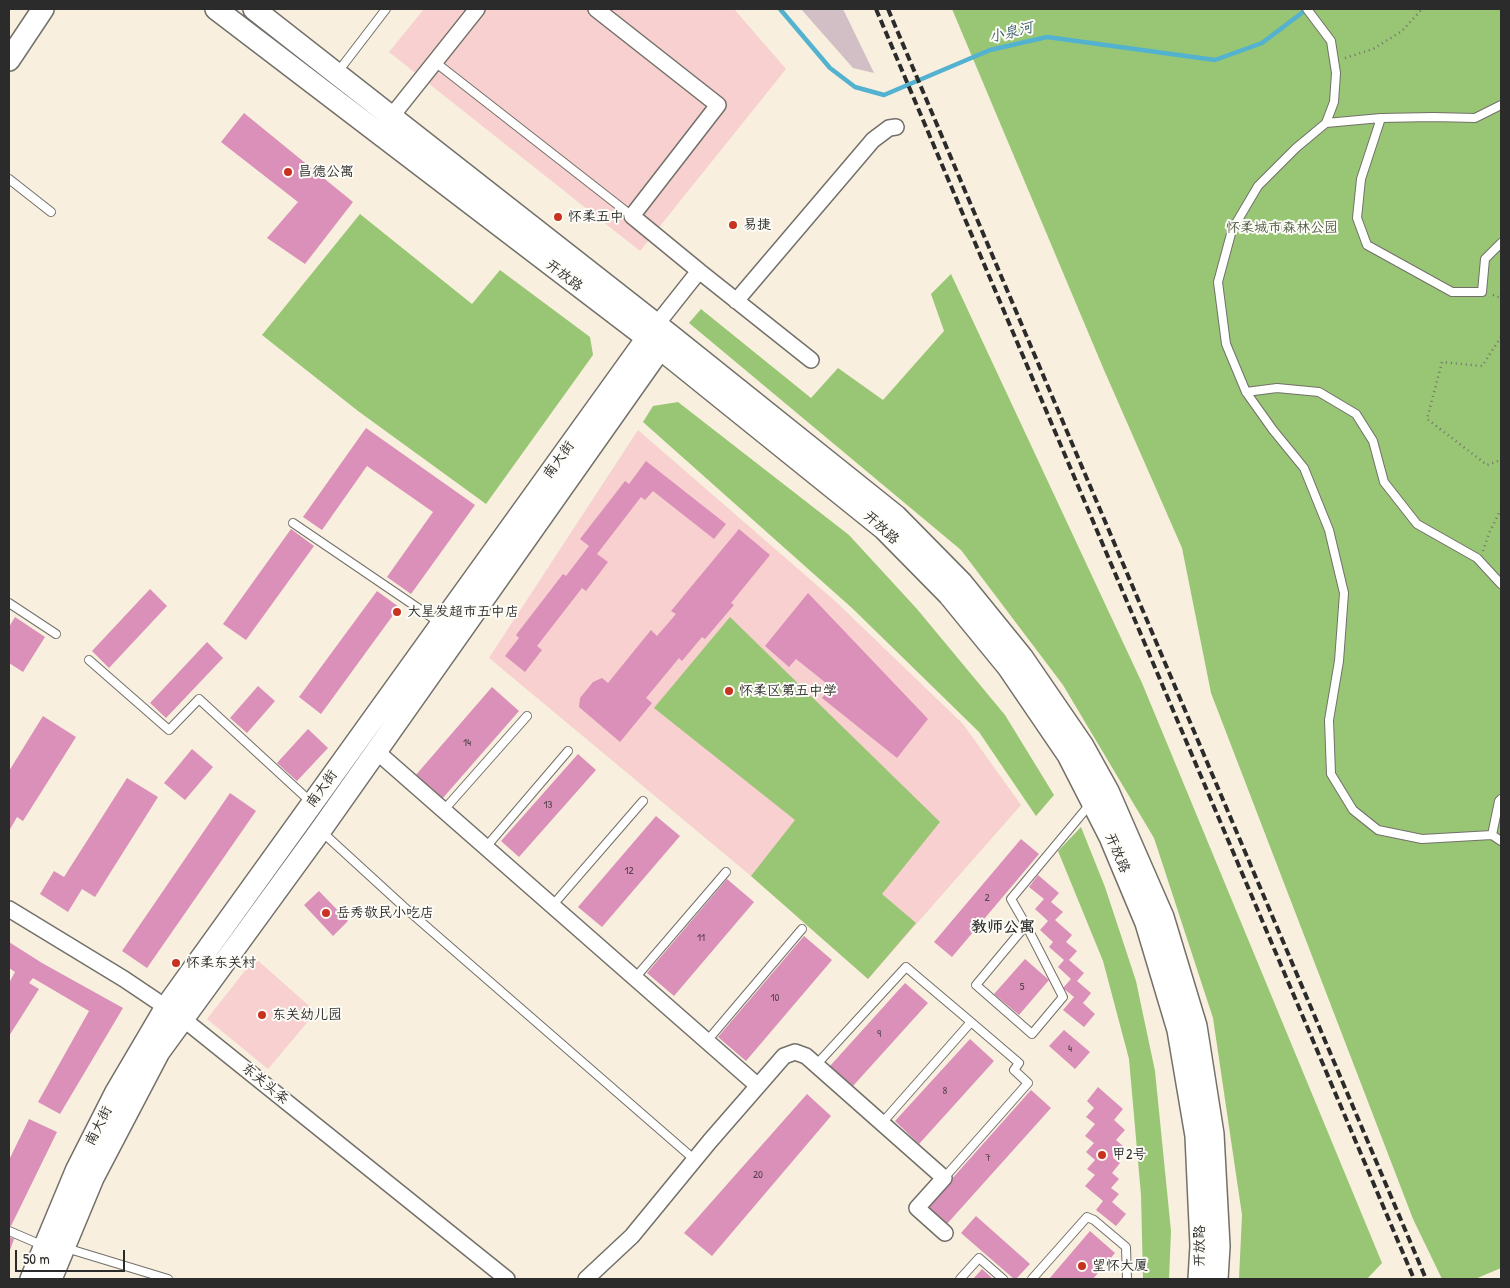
<!DOCTYPE html>
<meta charset="utf-8">
<style>
body{margin:0}
#map{position:relative;width:1510px;height:1288px;overflow:hidden;background:#f8efde;font-family:"Patrick Hand",sans-serif}
canvas{display:block}
.frame{position:absolute;inset:0;border:10px solid #2b2b2b;pointer-events:none}
.scale{position:absolute;left:15px;top:1250px;width:110px;height:22px;box-sizing:border-box;border:2px solid #2b2b2b;border-top:0;padding-left:6px;font-size:15px;line-height:18px;white-space:nowrap;color:#2b2b2b;-webkit-text-stroke:4px #fdfcf7;paint-order:stroke}
</style>
<div id="map">
<canvas width="1510" height="1288"></canvas>
<div class="frame"></div>
<div class="scale">50 m</div>
</div>
<script>
const context = document.querySelector('canvas').getContext('2d');
context.lineJoin = 'round';
function fill(path, color) {
  context.fillStyle = color;
  context.fill(path, 'evenodd');
}
function poly(rows) {
  const path = new Path2D();
  for (const r of rows) {
    path.moveTo(r[0], r[1]);
    for (let i = 2; i < r.length; i += 2) path.lineTo(r[i], r[i + 1]);
  }
  return path;
}
function strokePath(path, color, width, dash) {
  context.strokeStyle = color;
  context.lineWidth = width;
  context.lineCap = dash ? 'butt' : 'round';
  context.setLineDash(dash || []);
  context.stroke(path);
}
function label(font, color, halo, rows, align = 'center') {
  context.font = font + ' "Patrick Hand","LXGW WenKai TC",sans-serif';
  context.lineWidth = 4;
  context.setLineDash([]);
  context.textBaseline = 'middle';
  context.strokeStyle = halo;
  context.fillStyle = color;
  for (const [text, x, y, turn = 0] of rows) {
    context.save();
    context.translate(x, y);
    context.rotate((+turn || 0) * Math.PI / 180);
    context.textAlign = isNaN(turn) ? turn : align;
    if (halo) context.strokeText(text, 0, 0);
    context.fillText(text, 0, 0);
    context.restore();
  }
}
const built = poly([
 [424,9,734,9,786,69,640,251,389,52],
 [638,430,835,601,963,724,1021,805,868,979,751,876,489,658],
 [255,958,316,1012,268,1069,207,1019]
]);
const industrial = poly([
 [801,9,843,9,874,73,853,68]
]);
const green = poly([
 [952,9,1501,9,1501,1268,1475,1279,1442,1279,1413,1219,1211,693,1182,548,1104,370],
 [360,214,472,304,500,270,590,337,593,355,486,504,358,411,262,335],
 [951,274,1142,683,1382,1263,1367,1279,1239,1279,1242,1215,1213,1018,1154,838,1063,685,961,550,689,323,701,309,811,398,838,368,883,400,944,331,931,294],
 [678,402,849,535,917,609,1005,715,1054,795,1036,816,979,732,852,608,643,422,653,406],
 [730,617,940,822,882,894,916,923,868,979,751,876,795,820,654,708],
 [1081,827,1105,887,1136,981,1155,1071,1171,1231,1169,1279,1143,1279,1141,1195,1129,1059,1103,961,1058,851]
]);
const stream = poly([
 [780,9,830,68,855,87,884,95,990,50,1047,37,1215,60,1262,43,1307,9]
]);
const building = poly([
 [244,113,353,202,305,264,267,238,298,202,221,142],
 [366,428,475,505,411,594,387,577,433,512,367,466,322,530,303,517],
 [646,461,726,524,714,539,653,491,645,500,641,497,597,554,608,562,586,591,582,588,537,646,542,650,525,672,505,656,519,638,516,635,563,574,566,576,589,546,580,539,625,481,629,484],
 [291,529,314,546,246,640,223,624],
 [739,529,770,555,731,603,734,605,705,639,702,637,682,661,679,658,646,698,652,703,620,742,579,707,580,698,593,682,602,678,608,683,651,630,657,636,676,614,671,611],
 [150,589,167,606,109,668,92,651],
 [377,591,399,607,321,714,299,697],
 [808,593,928,719,897,758,822,698,831,687,796,659,789,667,765,646],
 [15,617,45,637,23,672,9,663,9,627],
 [207,642,223,658,166,718,150,703],
 [258,686,275,701,247,733,230,718],
 [492,687,519,711,442,799,415,776],
 [43,716,76,737,23,821,17,817,9,831,9,771],
 [308,729,328,748,297,781,277,763],
 [192,749,213,767,185,800,164,783],
 [578,754,596,770,519,857,501,841],
 [127,778,158,797,95,897,82,889,68,912,40,894,54,871,64,877],
 [230,793,256,811,147,968,122,951],
 [656,816,680,836,602,927,578,907],
 [1021,839,1039,854,952,957,934,942],
 [1038,875,1059,893,1051,902,1063,912,1055,920,1072,935,1066,942,1077,951,1069,960,1084,973,1077,981,1091,993,1083,1003,1095,1014,1084,1027,1063,1010,1074,997,1063,988,1071,979,1058,967,1064,960,1049,947,1053,942,1040,930,1048,921,1035,909,1044,899,1029,887],
 [727,879,754,902,674,996,647,973],
 [319,891,348,921,333,936,304,905],
 [804,936,832,960,746,1061,718,1037],
 [9,942,42,963,123,1008,60,1114,38,1102,89,1011,33,978,29,983,39,989,9,1036,9,983,15,972,9,968],
 [1025,959,1049,980,1019,1015,994,994],
 [905,983,928,1003,853,1086,830,1066],
 [1064,1030,1090,1052,1075,1069,1049,1046],
 [970,1039,994,1061,919,1144,895,1121],
 [1098,1087,1123,1109,1114,1120,1125,1130,1116,1140,1123,1146,1113,1158,1120,1163,1112,1173,1119,1179,1111,1188,1119,1194,1112,1202,1126,1214,1116,1226,1096,1210,1103,1201,1085,1186,1095,1175,1087,1169,1095,1160,1086,1152,1094,1143,1085,1136,1095,1124,1086,1117,1094,1108,1087,1101],
 [1031,1090,1051,1108,946,1225,926,1208],
 [807,1094,831,1116,712,1256,684,1233],
 [29,1119,57,1132,11,1226,9,1225,9,1160],
 [976,1216,1030,1264,1016,1279,1014,1279,961,1233],
 [1090,1231,1115,1253,1093,1279,1049,1279],
 [9,1237,14,1239,9,1253],
 [982,1269,993,1279,973,1279]
]);
const path = poly([
 [1345,58,1373,49,1402,31,1422,9],
 [1493,295,1501,298],
 [1501,337,1482,366,1442,362,1427,419,1487,465,1501,460],
 [1483,551,1489,533,1501,509]
]);
const service = poly([
 [1307,9,1331,41,1336,73,1334,102,1326,123,1296,148,1258,186,1232,230,1218,282,1226,344,1246,392,1273,430,1304,468,1329,530,1344,593,1339,661,1329,720,1331,774,1353,810,1378,830,1422,839,1492,835,1501,841],
 [435,62,632,216],
 [337,73,386,9],
 [1381,118,1361,179,1357,218,1367,245,1452,292,1482,292,1485,259,1501,243],
 [1326,123,1381,118,1433,117,1475,118,1501,105],
 [9,179,51,212],
 [1246,392,1277,388,1319,392,1356,414,1373,441,1384,482,1417,524,1477,558,1501,584],
 [293,523,440,623],
 [9,603,56,634],
 [89,660,169,730,199,699,312,803],
 [443,811,527,716],
 [321,831,404,907,695,1160],
 [1492,835,1499,801,1501,799],
 [486,847,568,751],
 [552,906,643,801],
 [1026,925,1063,997,1032,1034,976,985,1026,925,1011,899,1091,803],
 [635,978,726,872],
 [707,1041,802,929],
 [816,1065,906,967,971,1022],
 [882,1123,971,1022,1019,1063,1014,1070,1028,1083,944,1178],
 [9,1231,44,1246],
 [66,1248,168,1279],
 [960,1279,979,1258,1003,1279],
 [1032,1279,1087,1217,1094,1220,1126,1247,1127,1279]
]);
const minor = poly([
 [596,9,718,105,632,216,699,271,657,324],
 [391,117,477,9],
 [699,271,811,360],
 [736,301,873,140,889,128,896,127],
 [376,751,758,1086],
 [9,909,124,979,182,1018,507,1279],
 [586,1279,632,1236,710,1141,784,1056,795,1052,806,1056,944,1178,917,1208,945,1233]
]);
const secondary = poly([
 [216,9,647,338,884,529,949,595,1008,667,1068,755,1110,837,1146,923,1178,1030,1196,1136,1201,1246,1199,1279],
 [254,9,670,335,896,516,962,583,1022,657,1083,746,1108,791,1163,917,1196,1026,1213,1134,1219,1246,1217,1279],
 [9,60,43,9],
 [31,1279,76,1171,116,1092,166,1007,655,327],
 [51,1279,93,1178,159,1052,320,831,667,339]
]);
const rail = poly([
 [876,9,1414,1279],
 [888,9,1426,1279]
]);
const markers = [
 [288,172,5,"#c8321e"],
 [558,217,5,"#c8321e"],
 [733,225,5,"#c8321e"],
 [397,612,5,"#c8321e"],
 [729,691,5,"#c8321e"],
 [326,913,5,"#c8321e"],
 [176,963,5,"#c8321e"],
 [262,1015,5,"#c8321e"],
 [1102,1155,5,"#c8321e"],
 [1082,1266,5,"#c8321e"]
];
const numberNames = [
 ["14",467,743],
 ["13",548,805],
 ["12",629,871],
 ["2",987,898],
 ["11",701,938],
 ["5",1022,987],
 ["10",775,998],
 ["9",879,1034],
 ["4",1070,1049],
 ["8",945,1091],
 ["7",988,1158],
 ["20",758,1175]
];
const poiNames = [
 ["昌德公寓",298,172],
 ["怀柔五中",568,217],
 ["易捷",743,225],
 ["大星发超市五中店",407,612],
 ["怀柔区第五中学",739,691],
 ["岳秀敬民小吃店",336,913],
 ["怀柔东关村",186,963],
 ["东关幼儿园",272,1015],
 ["甲2号",1112,1155],
 ["望怀大厦",1092,1266]
];
const parkNames = [
 ["怀柔城市森林公园",1282,228]
];
const streetNames = [
 ["开放路",564,276,37],
 ["南大街",559,460,-54],
 ["开放路",881,528,42],
 ["南大街",322,789,-54],
 ["开放路",1117,853,67],
 ["东关头条",265,1084,39],
 ["南大街",99,1126,-63],
 ["开放路",1200,1246,-90]
];
const waterNames = [
 ["小泉河",1011,33,-14]
];
const quarterNames = [
 ["教师公寓",1003,928]
];
fill(built, '#f7d0cf');
fill(industrial, '#d2bec5');
fill(green, '#99c674');
strokePath(stream, '#52b2d0', 4.5);
fill(building, '#da90b9');
strokePath(service, '#73706a', 10);
strokePath(minor, '#73706a', 18);
strokePath(secondary, '#73706a', 24);
strokePath(path, '#73706a', 2.5, [1, 4]);
strokePath(service, '#fff', 8);
strokePath(minor, '#fff', 15);
strokePath(secondary, '#fff', 21);
strokePath(rail, '#2b2b2b', 4, [8, 4]);
for (const [x, y, r, color] of markers) {
  const dot = new Path2D();
  dot.arc(x, y, r, 0, 2 * Math.PI);
  context.fillStyle = color;
  context.fill(dot);
  strokePath(dot, '#fdfcf7', 2);
}
label('11px', '#57444e', null, numberNames);
label('14px', '#2b2b2b', '#fdfcf7', poiNames, 'left');
label('14px', '#4c5a41', '#fdfcf7', parkNames);
label('14px', '#2b2b2b', '#fdfcf7', streetNames);
label('italic 15px', '#3b616d', '#fdfcf7', waterNames);
label('bold 16px', '#2b2b2b', '#fdfcf7', quarterNames);
</script>
